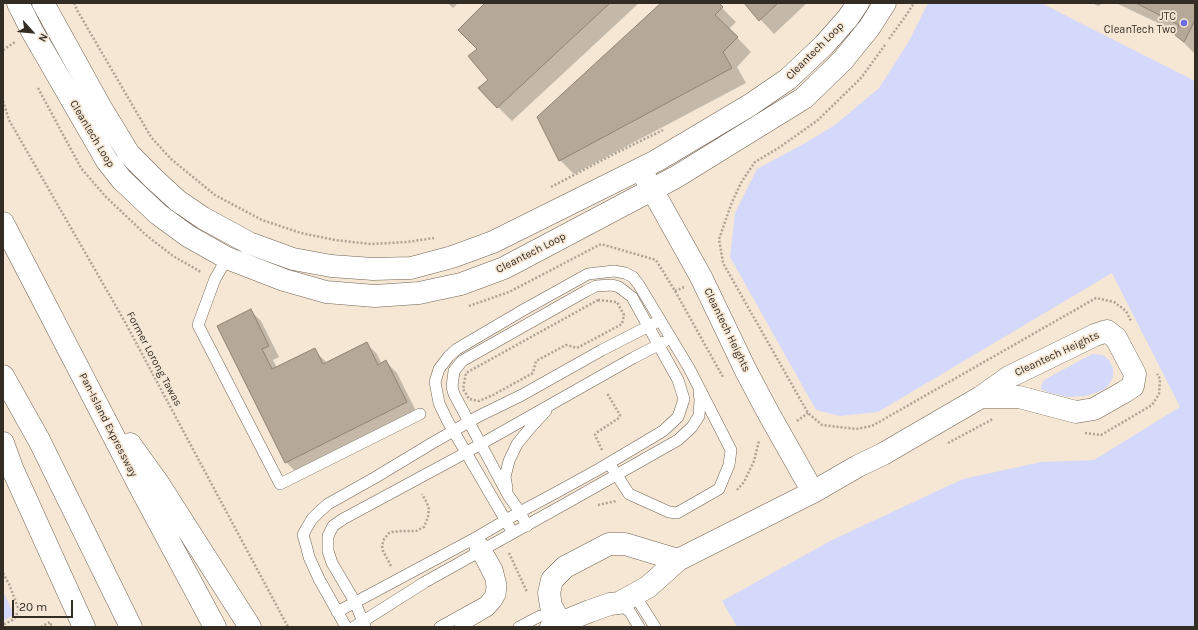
<!DOCTYPE html>
<style>
body{margin:0}
#map{position:relative;width:1198px;height:630px;overflow:hidden;background:#f6e7d4;font-family:Karla,sans-serif}
canvas{display:block}
.frame{position:absolute;inset:0;border:4px solid #322c25;pointer-events:none}
.north{position:absolute;left:12px;top:12px;width:40px;height:40px;-webkit-text-stroke:3px #f6e7d4;paint-order:stroke;rotate:117deg;font-size:11px;font-weight:700;line-height:16px;text-align:center;color:#322c25}
.north::after{content:'';display:block;margin:auto;width:14px;height:18px;background:#322c25;clip-path:polygon(50% 0,100% 100%,50% 72%,0 100%)}
.scale{position:absolute;left:12px;top:600px;width:61px;height:18px;box-sizing:border-box;border:2px solid #322c25;border-top:0;padding-left:5px;font-size:12px;line-height:14px;white-space:nowrap;color:#322c25;-webkit-text-stroke:3px #f6e7d4;paint-order:stroke}
</style>
<div id="map">
<canvas width="1198" height="630"></canvas>
<div class="frame"></div>
<div class="north">N</div>
<div class="scale">20 m</div>
</div>
<script>
const context = document.querySelector('canvas').getContext('2d');
context.lineJoin = 'round';
function fill(path, color) {
  context.fillStyle = color;
  context.fill(path, 'evenodd');
}
function poly(rows) {
  const path = new Path2D();
  for (const r of rows) {
    path.moveTo(r[0], r[1]);
    for (let i = 2; i < r.length; i += 2) path.lineTo(r[i], r[i + 1]);
  }
  return path;
}
function strokePath(path, color, width, dash) {
  context.strokeStyle = color;
  context.lineWidth = width;
  context.lineCap = dash ? 'butt' : 'round';
  context.setLineDash(dash || []);
  context.stroke(path);
}
function label(font, color, halo, rows, align = 'center') {
  context.font = font + ' Karla,sans-serif';
  context.lineWidth = 3.5;
  context.setLineDash([]);
  context.textBaseline = 'middle';
  context.strokeStyle = halo;
  context.fillStyle = color;
  for (const [text, x, y, turn = 0] of rows) {
    context.save();
    context.translate(x, y);
    context.rotate((+turn || 0) * Math.PI / 180);
    context.textAlign = isNaN(turn) ? turn : align;
    if (halo) context.strokeText(text, 0, 0);
    context.fillText(text, 0, 0);
    context.restore();
  }
}
const green = poly([
 [928,3,1041,3,1195,81,1195,627,737,627,722,601,832,540,963,479,1041,462,1094,460,1180,407,1112,273,878,412,840,416,816,410,730,257,735,213,757,169,807,142,835,125,879,88,908,43],
 [1092,354,1103,355,1109,360,1113,368,1113,377,1108,386,1103,390,1086,396,1068,397,1050,393,1041,389,1041,386,1044,380],
 [3,591,14,615,3,621]
]);
const shadow = poly([
 [448,3,458,3,453,8],
 [487,3,639,3,512,121,479,88,489,80,478,49],
 [662,3,717,3,736,22,729,29,751,52,737,67,746,83,574,174,560,160],
 [745,3,807,3,774,34],
 [1092,3,1104,3,1098,6],
 [1116,3,1195,3,1195,54,1176,35,1177,32],
 [250,310,261,321,279,357,273,360,277,368,314,350,327,363,366,343,377,354,382,364,386,362,397,373,417,413,297,473,286,462]
]);
const building = poly([
 [485,3,610,3,497,108,478,88,488,80,468,56,477,49,458,30,485,3],
 [661,3,719,3,723,7,715,15,738,37,723,52,732,68,559,161,537,117,661,3],
 [744,3,778,3,759,21,744,3],
 [1136,3,1195,3,1195,20,1184,42,1175,35,1179,25,1136,3],
 [251,309,269,346,262,349,272,369,315,348,323,364,367,342,378,365,386,360,407,402,285,463,217,326,251,309]
]);
const path = poly([
 [74,3,77,10,151,137,171,159,215,195,262,220,301,233,335,240,371,244,407,242,434,238],
 [889,39,907,14,914,3],
 [885,45,861,78,818,120,780,147,755,162,742,181,732,202,719,239,723,263,808,413,822,425,856,429,872,426,1096,298,1114,302,1126,311,1131,321],
 [3,50,15,42],
 [38,88,81,168,105,196,146,235,173,256,201,272],
 [3,101,9,120,125,322,288,627],
 [551,187,614,154,663,130],
 [675,291,684,287],
 [598,300,617,302,624,315,622,324,577,348,566,345,536,361,533,373,493,395,479,401,469,399,463,389,466,373,598,300],
 [469,306,509,292,601,244,656,260,675,291,723,377],
 [797,421,808,413],
 [1085,433,1101,435,1152,405,1159,394,1160,379,1157,374],
 [948,443,993,419],
 [602,450,595,435,596,433,619,418,620,415,607,393],
 [737,490,744,482,754,461,759,441],
 [598,505,616,501],
 [509,553,527,592],
 [391,566,383,551,382,546,384,539,389,533,392,532,402,531,416,531,424,527,428,517,429,509,427,503,422,494],
 [3,573,9,584,19,610,14,619,3,625],
 [41,627,50,622,52,627]
]);
const lane = poly([
 [227,258,215,279,198,325,280,484,420,414],
 [507,488,505,477,509,461,517,444,531,427,546,411],
 [513,533,447,420,439,403,435,382,439,369,449,356,457,349,525,309,588,274,614,271,625,273,633,277,639,285,689,368,731,450,729,465,719,489,677,513,669,512,629,494,609,463],
 [634,594,655,627],
 [619,603,630,612,639,627],
 [337,612,479,536,506,520,520,512,559,491,599,469,663,431,678,417,684,399,678,380,632,297,619,287,612,285,596,286,586,291,462,361,454,371,452,387,454,394,508,495,520,512,527,526],
 [346,627,319,579,309,557,306,545,303,535,306,529,312,519,320,511,328,504,376,477,429,445,479,416,522,395,602,350,655,323],
 [354,627,425,582,572,500,678,440,692,427,699,416,700,400,699,391],
 [365,627,355,602,332,563,328,551,328,536,333,526,343,519,458,457,633,358,664,342],
 [440,627,485,602,491,594,492,587,491,579,475,548],
 [460,627,489,610,496,602,500,595,501,585,497,569,483,544],
 [519,627,540,616]
]);
const street = poly([
 [18,3,32,31,107,161,122,180,158,214,188,236,227,258,284,280,326,292,375,296,419,293,461,284,504,268,676,177,804,98,843,60,869,28,885,3],
 [43,3,101,108,129,154,154,179,178,201,203,218,249,243,293,259,331,266,373,269,411,268,452,257,493,242,656,161,750,105,788,79,824,45,848,18,858,3],
 [645,177,701,277,746,371,770,416,813,492],
 [560,622,551,606,549,593,552,580,565,567,609,544,625,544,678,560],
 [551,627,590,611,610,604,619,603,648,587,678,560,813,492,858,466,883,454,981,397,1009,377,1095,335,1107,331,1116,338,1135,374,1133,386,1124,392,1094,409,1076,412,1019,397,981,397]
]);
const highway = poly([
 [3,223,141,489,215,627],
 [3,376,39,440,131,627],
 [3,443,12,468,84,627],
 [130,444,158,483,250,627]
]);
const markers = [
 [1184,23,4,"#6d6be5"]
];
const poiNames = [
 ["JTC",1176,17],
 ["CleanTech Two",1176,30]
];
const streetNames = [
 ["Cleantech Loop",815,51,-45],
 ["Cleantech Loop",92,134,59],
 ["Cleantech Loop",531,253,-27],
 ["Cleantech Heights",727,330,64],
 ["Cleantech Heights",1057,354,-25],
 ["Former Lorong Tawas",154,359,62],
 ["Pan-Island Expressway",108,425,63]
];
fill(green, '#d4d8fa');
fill(shadow, '#0003');
fill(building, '#b6a896');
strokePath(building, '#908272', 1);
strokePath(lane, '#716353', 12);
strokePath(street, '#716353', 23);
strokePath(highway, '#716353', 23);
strokePath(path, '#aea294', 2.5, [2, 2]);
strokePath(lane, '#fff', 11);
strokePath(street, '#fff', 22);
strokePath(highway, '#fff', 22);
for (const [x, y, r, color] of markers) {
  const dot = new Path2D();
  dot.arc(x, y, r, 0, 2 * Math.PI);
  context.fillStyle = color;
  context.fill(dot);
  strokePath(dot, '#f6e7d4', 1.5);
}
label('11px', '#322c25', '#f6e7d4', poiNames, 'right');
label('11px', '#322c25', '#f6e7d4', streetNames);
</script>
